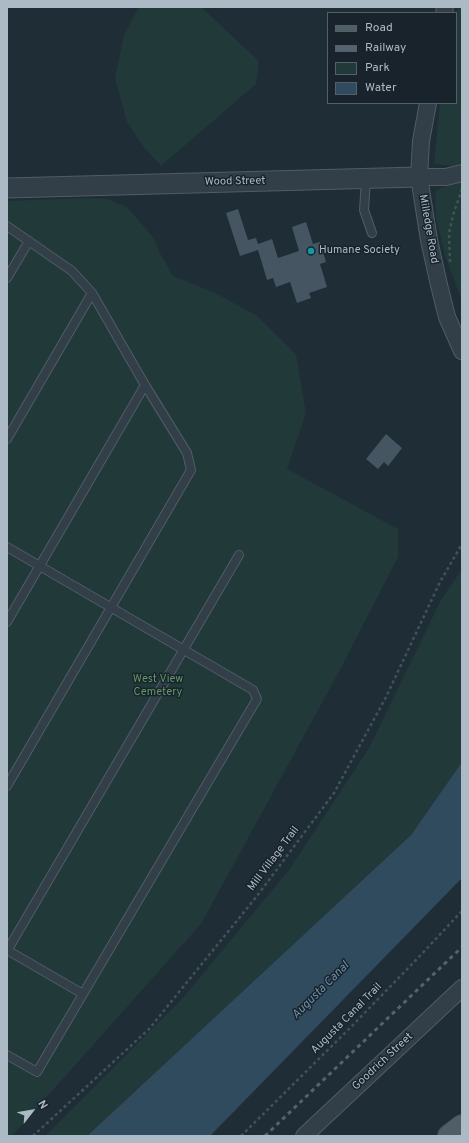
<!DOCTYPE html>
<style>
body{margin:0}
#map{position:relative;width:469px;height:1143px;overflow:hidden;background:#1f2d37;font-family:Overpass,sans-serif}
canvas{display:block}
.frame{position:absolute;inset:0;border:8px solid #acbac5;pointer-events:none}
.legend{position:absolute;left:327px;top:12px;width:130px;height:92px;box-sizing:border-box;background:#18232c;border:1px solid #535f69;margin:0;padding:5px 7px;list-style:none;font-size:12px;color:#acbac5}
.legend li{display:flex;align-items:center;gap:8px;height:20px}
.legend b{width:20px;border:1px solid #535f69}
.north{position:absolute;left:12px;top:1091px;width:40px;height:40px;-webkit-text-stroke:3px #18232c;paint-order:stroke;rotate:59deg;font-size:11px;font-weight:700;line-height:16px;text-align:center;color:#acbac5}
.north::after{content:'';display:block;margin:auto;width:14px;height:18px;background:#acbac5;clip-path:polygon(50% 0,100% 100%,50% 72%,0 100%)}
</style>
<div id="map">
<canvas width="469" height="1143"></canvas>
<div class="frame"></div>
<ul class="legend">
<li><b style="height:5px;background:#505e68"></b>Road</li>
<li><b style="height:5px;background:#54636f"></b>Railway</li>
<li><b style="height:11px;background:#213938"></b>Park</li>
<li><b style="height:11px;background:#304a5e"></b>Water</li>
</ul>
<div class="north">N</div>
</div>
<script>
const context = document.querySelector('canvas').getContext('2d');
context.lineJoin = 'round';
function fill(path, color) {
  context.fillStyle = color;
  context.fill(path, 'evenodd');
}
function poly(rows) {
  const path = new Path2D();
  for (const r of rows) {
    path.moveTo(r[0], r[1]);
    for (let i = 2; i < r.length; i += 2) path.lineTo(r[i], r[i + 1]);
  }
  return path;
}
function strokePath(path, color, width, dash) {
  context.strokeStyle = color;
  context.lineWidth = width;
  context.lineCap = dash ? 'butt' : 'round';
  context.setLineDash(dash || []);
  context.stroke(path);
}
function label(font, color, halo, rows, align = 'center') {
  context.font = font + ' Overpass,sans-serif';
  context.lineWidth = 3;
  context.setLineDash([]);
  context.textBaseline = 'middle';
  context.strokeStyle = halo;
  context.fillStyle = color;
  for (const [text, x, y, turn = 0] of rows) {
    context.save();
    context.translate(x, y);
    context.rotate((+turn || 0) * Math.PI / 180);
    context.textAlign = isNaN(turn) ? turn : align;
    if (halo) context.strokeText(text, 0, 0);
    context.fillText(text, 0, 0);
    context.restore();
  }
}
const green = poly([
 [139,7,201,7,259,61,256,84,161,166,143,146,127,122,115,78,124,35],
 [458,7,462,7,462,163,454,166,434,164,440,103,456,103,456,16],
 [462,179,462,301,445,256,436,217,435,191],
 [86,198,107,199,127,207,153,237,161,255,173,276,215,293,256,315,296,354,306,413,287,469,398,529,398,557,340,670,201,924,12,1136,7,1136,7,201],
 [462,569,462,762,411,835,87,1136,45,1136,182,999,289,870,369,748,441,600]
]);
const water = poly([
 [462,762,462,878,210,1136,87,1136,411,835]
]);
const building = poly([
 [238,209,248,240,256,238,258,244,272,239,278,258,299,251,292,227,306,222,313,244,320,242,326,262,320,264,327,287,309,293,311,298,297,303,290,282,276,287,273,278,267,280,258,250,240,256,226,213],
 [386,434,402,448,388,466,384,462,378,469,366,459]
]);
const path = poly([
 [450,262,449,233,454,212,462,189],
 [33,1136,149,1029,257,896,334,793,386,697,440,582,462,544],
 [241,1136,350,1028,417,959,462,911]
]);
const service = poly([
 [366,179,364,210,372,233],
 [7,226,72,271,92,293,145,385,187,453,191,470,7,786],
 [7,278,29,241],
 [7,439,92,293],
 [7,547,253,690,257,699,37,1072,7,1055],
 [7,622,145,385],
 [7,950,83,994],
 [7,951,239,555]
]);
const minor = poly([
 [444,13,445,7],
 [428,103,421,141,419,177,429,240,439,285,447,317,462,351],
 [419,177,446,177,462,173],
 [304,1136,462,988]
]);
const tertiary = poly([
 [7,188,419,177]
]);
const primary = poly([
 [449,1136,462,1126]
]);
const rail = poly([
 [265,1136,462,947]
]);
const markers = [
 [311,251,4,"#0f9aa8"]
];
const streetNames = [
 ["Wood Street",235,182,-1],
 ["Milledge Road",428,229,80],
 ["Mill Village Trail",274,859,-53],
 ["Augusta Canal Trail",347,1019,-45],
 ["Goodrich Street",383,1062,-43]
];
const poiNames = [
 ["Humane Society",319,251]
];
const parkNames = [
 ["West View",158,680],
 ["Cemetery",158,693]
];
const waterNames = [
 ["Augusta Canal",321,991,-45]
];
fill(green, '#213938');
fill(water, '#304a5e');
fill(building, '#455562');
strokePath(service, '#505c66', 10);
strokePath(minor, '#505c66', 18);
strokePath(tertiary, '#505c66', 21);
strokePath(primary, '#3f4a54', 24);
strokePath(path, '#3e5554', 2.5, [3, 3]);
strokePath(service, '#323f48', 8);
strokePath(minor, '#323f48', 16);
strokePath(tertiary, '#323f48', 19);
strokePath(primary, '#505e68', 22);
strokePath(rail, '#54636f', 3, [4, 4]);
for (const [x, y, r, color] of markers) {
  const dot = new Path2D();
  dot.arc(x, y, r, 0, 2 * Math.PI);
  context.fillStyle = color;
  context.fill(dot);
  strokePath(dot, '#18232c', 1.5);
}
label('11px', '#acbac5', '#18232c', streetNames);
label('11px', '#acbac5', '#18232c', poiNames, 'left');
label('11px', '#649668', '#18232c', parkNames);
label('italic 12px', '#6c90aa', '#18232c', waterNames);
</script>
